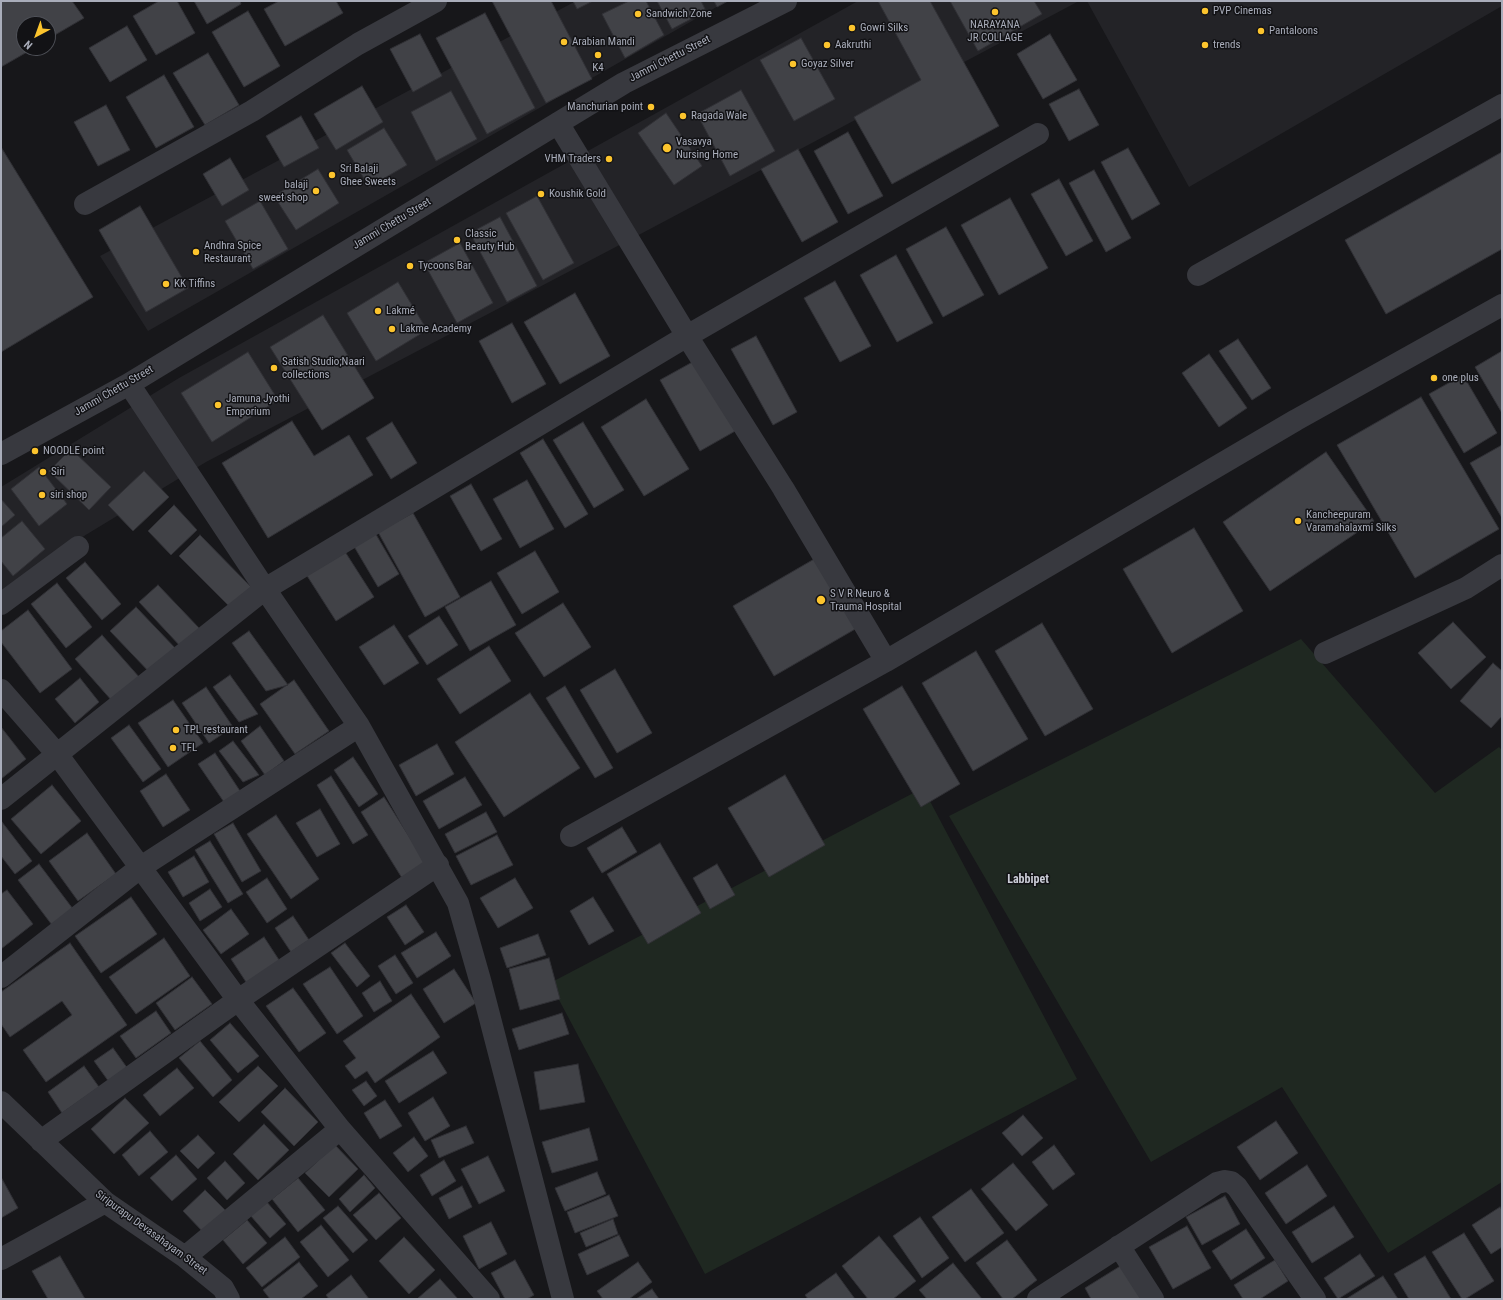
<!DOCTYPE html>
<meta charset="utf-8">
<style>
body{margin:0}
#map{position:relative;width:1503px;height:1300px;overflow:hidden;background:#17171a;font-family:"Roboto Condensed",sans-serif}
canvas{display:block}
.frame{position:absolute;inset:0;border:2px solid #a9adba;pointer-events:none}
.north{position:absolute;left:16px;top:16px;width:40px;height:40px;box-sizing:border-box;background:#121215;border:1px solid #4e5057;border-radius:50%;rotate:221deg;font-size:11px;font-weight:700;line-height:16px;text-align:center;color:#a9adba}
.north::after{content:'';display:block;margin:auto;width:14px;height:18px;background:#fcc42d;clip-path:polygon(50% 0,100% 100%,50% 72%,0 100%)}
</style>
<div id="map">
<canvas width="1503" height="1300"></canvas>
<div class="frame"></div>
<div class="north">N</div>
</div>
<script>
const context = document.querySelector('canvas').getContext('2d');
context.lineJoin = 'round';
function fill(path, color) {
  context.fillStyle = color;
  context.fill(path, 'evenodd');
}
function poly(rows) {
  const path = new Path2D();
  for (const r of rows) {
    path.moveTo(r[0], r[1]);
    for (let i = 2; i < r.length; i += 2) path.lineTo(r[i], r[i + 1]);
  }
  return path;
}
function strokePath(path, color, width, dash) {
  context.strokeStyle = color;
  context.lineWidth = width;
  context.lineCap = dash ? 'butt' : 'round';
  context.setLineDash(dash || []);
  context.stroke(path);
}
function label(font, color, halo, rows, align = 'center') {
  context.font = font + ' "Roboto Condensed",sans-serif';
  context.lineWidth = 3;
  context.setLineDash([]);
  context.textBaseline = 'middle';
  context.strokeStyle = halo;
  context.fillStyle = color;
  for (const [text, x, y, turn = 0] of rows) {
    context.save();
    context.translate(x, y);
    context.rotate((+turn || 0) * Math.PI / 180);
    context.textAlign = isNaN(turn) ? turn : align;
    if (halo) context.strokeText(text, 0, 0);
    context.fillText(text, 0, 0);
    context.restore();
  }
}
const built = poly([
 [576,1,727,1,148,331,100,256],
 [858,1,1079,1,650,229,206,462,84,536,1,591,1,487,179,378],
 [1087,1,1502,1,1502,6,1189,187]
]);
const green = poly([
 [1301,639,1435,793,1499,747,1502,750,1502,1182,1388,1253,1282,1087,1151,1162,949,816],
 [923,788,1077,1079,705,1274,550,983]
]);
const building = poly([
 [1,1,72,1,84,18,48,39,48,24,24,24,24,48,34,48,1,67,1,1],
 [159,1,177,1,195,33,156,55,133,16,159,1],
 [194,1,240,1,241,4,207,24,194,1],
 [279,1,336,1,343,13,285,46,264,9,279,1],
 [492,1,551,1,592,79,546,103,492,1],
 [573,1,593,1,577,9,573,1],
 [629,1,646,1,664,35,625,58,602,14,629,1],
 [657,1,701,1,706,11,672,29,657,1],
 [714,1,728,1,717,7,714,1],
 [878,1,930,1,999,126,892,184,854,117,921,80,878,1],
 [950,1,1034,1,1042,14,978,51,950,1],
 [248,11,280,66,244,87,212,32,248,11],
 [485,13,535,108,487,134,436,38,485,13],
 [127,26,147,60,110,82,89,48,127,26],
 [420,34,442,76,413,92,390,49,420,34],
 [1050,34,1077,80,1043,99,1017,54,1050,34],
 [801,38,835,99,794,121,760,60,801,38],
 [208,53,239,105,205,125,173,73,208,53],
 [164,75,194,127,156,148,126,97,164,75],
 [362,86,383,122,336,150,314,114,362,86],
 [1079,89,1099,125,1069,141,1049,104,1079,89],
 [741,90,775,151,730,176,697,114,741,90],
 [451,91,477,139,436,161,411,112,451,91],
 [106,105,130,150,98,166,74,122,106,105],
 [666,113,702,166,674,185,638,133,666,113],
 [301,116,319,148,284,167,266,136,301,116],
 [384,128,407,165,369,187,347,150,384,128],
 [848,132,883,196,848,214,814,151,848,132],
 [1,147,93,297,1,352,1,147],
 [1128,148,1160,204,1132,220,1101,162,1128,148],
 [798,149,838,222,802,242,761,169,798,149],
 [1502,152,1502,249,1386,314,1345,240,1502,152],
 [230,158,249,190,222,206,203,174,230,158],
 [318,169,339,203,296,230,274,196,318,169],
 [1094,170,1131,238,1106,252,1069,183,1094,170],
 [1059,179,1093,241,1066,256,1031,194,1059,179],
 [537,196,574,263,543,280,506,213,537,196],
 [1010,198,1048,268,999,295,961,225,1010,198],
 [260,201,288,249,253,269,225,221,260,201],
 [140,206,188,288,146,312,99,230,140,206],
 [500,217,537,286,507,302,470,233,500,217],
 [946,227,984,295,943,317,906,249,946,227],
 [460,243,493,303,457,323,424,263,460,243],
 [896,255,933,323,897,342,860,275,896,255],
 [835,281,871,346,840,362,804,298,835,281],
 [398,282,427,330,376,361,347,313,398,282],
 [575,293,610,356,560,384,524,322,575,293],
 [323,315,374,398,322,430,270,347,323,315],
 [512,323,546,384,512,403,479,341,512,323],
 [756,336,797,412,773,425,731,349,756,336],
 [1238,339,1271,388,1252,400,1219,351,1238,339],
 [1502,351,1502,413,1475,367,1502,351],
 [248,352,278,400,212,442,181,393,248,352],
 [1209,354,1247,408,1219,427,1182,373,1209,354],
 [698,359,737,430,700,451,660,380,698,359],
 [1463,375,1497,433,1464,453,1429,394,1463,375],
 [1421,397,1499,529,1415,578,1337,445,1421,397],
 [646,399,689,469,644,496,601,427,646,399],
 [292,421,314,456,349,435,373,475,268,538,222,463,292,421],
 [392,422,417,463,391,479,366,438,392,422],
 [583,422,624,490,594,508,553,440,583,422],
 [543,439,588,514,565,528,520,453,543,439],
 [1502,445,1502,518,1470,463,1502,445],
 [71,449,111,487,89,510,49,471,71,449],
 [1326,452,1374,521,1270,591,1223,522,1326,452],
 [39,467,67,504,39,526,11,489,39,467],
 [144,471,169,497,133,531,108,505,144,471],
 [527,480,554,529,520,548,493,499,527,480],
 [471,484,502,539,481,551,450,496,471,484],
 [1,499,15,515,1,527,1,499],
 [174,505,197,530,171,555,148,531,174,505],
 [413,513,460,597,425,617,378,532,413,513],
 [22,521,45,549,13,576,1,561,1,538,22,521],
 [1194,528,1243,611,1172,653,1123,569,1194,528],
 [374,531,399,574,378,587,352,543,374,531],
 [200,535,251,587,230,607,179,556,200,535],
 [342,547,374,597,336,621,304,571,342,547],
 [535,551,559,592,522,614,497,573,535,551],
 [816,558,857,628,774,676,733,606,816,558],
 [85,562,121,604,102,620,66,578,85,562],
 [491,581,516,625,470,651,445,607,491,581],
 [57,583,92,627,66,648,31,604,57,583],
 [158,585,200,629,181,647,139,602,158,585],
 [563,603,591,647,544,677,515,633,563,603],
 [136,607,178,651,153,676,110,631,136,607],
 [28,610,72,669,40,693,1,642,1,631,28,610],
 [439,616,458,645,427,665,408,636,439,616],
 [1453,622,1486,657,1451,689,1418,653,1453,622],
 [1042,623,1093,709,1045,736,995,651,1042,623],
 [394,625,419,663,384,685,359,647,394,625],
 [249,631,288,685,266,691,232,643,249,631],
 [102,635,140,678,113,702,75,659,102,635],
 [489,646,511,681,460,714,437,679,489,646],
 [976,651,1028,739,973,771,922,683,976,651],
 [1493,663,1502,671,1502,716,1491,728,1460,701,1493,663],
 [615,669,652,733,617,753,580,690,615,669],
 [230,675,258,714,239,722,213,687,230,675],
 [80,678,99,702,75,723,55,699,80,678],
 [294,680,329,731,295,754,260,704,294,680],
 [565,686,613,768,595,778,546,698,565,686],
 [902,686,960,784,921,807,863,709,902,686],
 [206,687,233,727,209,743,182,703,206,687],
 [530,693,580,768,504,817,455,742,530,693],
 [173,700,203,743,168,767,138,723,173,700],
 [129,725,161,769,143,782,111,738,129,725],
 [260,726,284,761,265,775,241,741,260,726],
 [1,727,26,759,1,779,1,727],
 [233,741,259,775,243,782,219,751,233,741],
 [437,744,454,774,416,796,399,765,437,744],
 [215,753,242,794,226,805,198,764,215,753],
 [353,757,378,794,359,807,334,770,353,757],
 [166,774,190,810,163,827,140,791,166,774],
 [785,775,825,845,769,877,728,808,785,775],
 [331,776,368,835,353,844,317,785,331,776],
 [465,777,482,805,439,829,423,801,465,777],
 [52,785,81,821,41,854,11,819,52,785],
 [384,797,426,863,402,878,361,812,384,797],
 [320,809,340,844,317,857,296,823,320,809],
 [486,812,497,832,455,853,445,834,486,812],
 [276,815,319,879,291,899,247,834,276,815],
 [2,822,32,861,15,874,1,856,2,822],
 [233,823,261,871,242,882,214,834,233,823],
 [622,827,637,852,602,873,587,848,622,827],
 [87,833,116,874,78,901,49,861,87,833],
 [497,835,513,865,471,885,456,856,497,835],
 [210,841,243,894,228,903,195,850,210,841],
 [660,843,701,913,648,944,607,874,660,843],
 [194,856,209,882,183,897,168,872,194,856],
 [39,864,73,909,52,925,18,880,39,864],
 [717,864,735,895,710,909,693,878,717,864],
 [267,878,287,909,267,923,246,892,267,878],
 [515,878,533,908,498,928,480,898,515,878],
 [210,889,222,907,200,921,189,903,210,889],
 [7,890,33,924,1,949,1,894,7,890],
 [131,897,157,934,101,973,75,936,131,897],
 [593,897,614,931,589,945,570,911,593,897],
 [406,905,424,932,405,945,387,917,406,905],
 [231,909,249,934,221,954,203,930,231,909],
 [293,916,309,940,291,952,275,928,293,916],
 [436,932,451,956,417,978,401,953,436,932],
 [538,934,546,955,507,968,500,948,538,934],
 [264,937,281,963,248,985,231,959,264,937],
 [164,938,190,976,136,1014,109,977,164,938],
 [70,943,127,1025,46,1082,23,1050,72,1015,62,1001,10,1037,1,1024,1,992,70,943],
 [345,943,370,976,357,987,331,953,345,943],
 [395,955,413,983,396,994,378,966,395,955],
 [549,958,560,999,520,1010,509,969,549,958],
 [330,967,363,1016,337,1034,303,984,330,967],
 [454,969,476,1003,444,1023,423,989,454,969],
 [192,977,212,1004,175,1030,156,1003,192,977],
 [380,981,392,1001,374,1012,362,993,380,981],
 [293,988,326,1033,299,1052,266,1006,293,988],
 [411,994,440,1037,375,1083,367,1071,355,1079,345,1066,356,1058,343,1041,411,994],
 [156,1011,171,1033,136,1058,120,1036,156,1011],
 [562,1013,569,1034,519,1050,512,1029,562,1013],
 [230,1023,259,1056,238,1073,210,1040,230,1023],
 [200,1041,232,1080,213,1097,179,1058,200,1041],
 [113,1048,128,1069,109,1082,94,1061,113,1048],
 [433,1051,447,1073,399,1103,385,1081,433,1051],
 [578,1064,585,1102,540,1110,534,1072,578,1064],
 [84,1066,99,1087,62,1113,48,1092,84,1066],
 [258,1066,278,1086,239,1122,219,1102,258,1066],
 [177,1068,194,1088,160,1116,143,1095,177,1068],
 [366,1081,377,1096,364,1106,352,1090,366,1081],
 [285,1088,318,1122,294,1146,261,1112,285,1088],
 [433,1097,450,1126,425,1141,408,1113,433,1097],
 [125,1098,149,1123,114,1154,91,1129,125,1098],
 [385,1100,402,1126,380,1139,364,1113,385,1100],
 [1023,1115,1043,1138,1022,1156,1002,1133,1023,1115],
 [1276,1121,1298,1153,1260,1180,1237,1147,1276,1121],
 [264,1124,289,1150,258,1180,233,1154,264,1124],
 [466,1126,474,1143,439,1158,431,1140,466,1126],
 [589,1128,598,1160,552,1173,542,1142,589,1128],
 [150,1131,168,1152,139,1176,122,1155,150,1131],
 [198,1135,215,1153,198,1169,180,1151,198,1135],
 [414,1137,428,1156,408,1172,393,1153,414,1137],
 [335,1145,358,1169,329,1197,305,1173,335,1145],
 [1054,1145,1075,1174,1053,1190,1032,1162,1054,1145],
 [176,1155,197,1179,172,1201,150,1178,176,1155],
 [488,1156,505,1191,479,1204,461,1169,488,1156],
 [444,1160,456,1181,432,1196,420,1175,444,1160],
 [225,1161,245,1183,227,1200,207,1178,225,1161],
 [1013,1163,1048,1205,1016,1231,981,1189,1013,1163],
 [1307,1165,1327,1196,1286,1224,1265,1193,1307,1165],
 [597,1172,606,1194,565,1211,555,1188,597,1172],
 [364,1175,375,1188,350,1212,339,1199,364,1175],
 [1,1177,18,1208,1,1218,1,1177],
 [298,1178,325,1210,298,1232,272,1199,298,1178],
 [462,1186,472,1207,449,1219,439,1198,462,1186],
 [971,1189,1004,1233,965,1262,932,1217,971,1189],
 [205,1190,227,1212,204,1233,183,1211,205,1190],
 [379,1193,401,1218,376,1240,353,1215,379,1193],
 [609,1195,618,1216,575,1233,567,1212,609,1195],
 [1225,1196,1240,1224,1202,1245,1186,1217,1225,1196],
 [266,1201,286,1224,270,1238,250,1215,266,1201],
 [338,1206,368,1240,353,1253,323,1218,338,1206],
 [1334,1206,1354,1237,1312,1263,1292,1232,1334,1206],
 [1500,1207,1502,1210,1502,1247,1491,1254,1472,1225,1500,1207],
 [920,1217,949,1258,922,1278,893,1236,920,1217],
 [613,1219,618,1234,586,1247,580,1233,613,1219],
 [247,1220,267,1243,243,1264,223,1240,247,1220],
 [491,1222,507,1254,479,1269,463,1236,491,1222],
 [321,1225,349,1260,328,1277,300,1242,321,1225],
 [1187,1226,1211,1268,1173,1289,1149,1247,1187,1226],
 [1246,1229,1265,1258,1231,1280,1212,1251,1246,1229],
 [1464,1233,1494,1281,1465,1299,1462,1299,1432,1252,1464,1233],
 [619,1235,629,1256,587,1275,578,1254,619,1235],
 [879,1236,916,1281,893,1299,868,1299,842,1266,879,1236],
 [285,1237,300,1257,262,1287,246,1268,285,1237],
 [404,1237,435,1270,409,1294,379,1261,404,1237],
 [1007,1240,1037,1280,1012,1299,1003,1299,976,1263,1007,1240],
 [1360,1254,1375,1276,1338,1299,1324,1278,1360,1254],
 [60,1256,85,1299,48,1299,32,1271,60,1256],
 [1425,1256,1451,1299,1409,1299,1394,1274,1425,1256],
 [515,1260,534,1295,527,1299,505,1299,491,1273,515,1260],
 [1275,1260,1288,1281,1260,1299,1243,1299,1234,1285,1275,1260],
 [299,1262,318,1286,301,1299,270,1299,263,1290,299,1262],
 [638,1262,652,1282,629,1299,603,1299,597,1291,638,1262],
 [953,1263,982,1299,927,1299,919,1290,953,1263],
 [1122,1265,1142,1299,1091,1299,1085,1288,1122,1265],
 [836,1273,855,1299,808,1299,805,1295,836,1273],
 [351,1275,369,1299,329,1299,326,1295,351,1275],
 [1383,1276,1398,1299,1346,1299,1383,1276],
 [440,1279,458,1299,417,1299,440,1279],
 [652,1289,659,1299,636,1299,652,1289]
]);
const minor = poly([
 [558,123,687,336,783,488,886,661],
 [85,204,252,111,358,44,436,1],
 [1198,275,1502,105],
 [129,384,265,589,359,726,458,903,480,980,563,1299],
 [1,454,129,384,624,83,786,1],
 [1,604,78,547],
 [1325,653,1466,588,1502,565],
 [1,690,57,754,238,1000,340,1129,489,1299],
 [1,799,265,589,687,336,1038,134],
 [571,836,886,661,1296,420,1502,305],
 [1,977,141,867,359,726],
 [1,1102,105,1202,185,1257,223,1288,229,1299],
 [41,1141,238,1000,438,865],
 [1119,1246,1153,1299],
 [185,1257,340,1129],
 [1,1259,105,1202],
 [1038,1299,1217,1183,1225,1181,1231,1182,1237,1187,1315,1299]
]);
const markers = [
 [1205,11,4,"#fcc42d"],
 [995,12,4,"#fcc42d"],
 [638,14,4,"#fcc42d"],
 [852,28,4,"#fcc42d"],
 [1261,31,4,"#fcc42d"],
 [564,42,4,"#fcc42d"],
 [827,45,4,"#fcc42d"],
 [1205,45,4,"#fcc42d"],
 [598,55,4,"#fcc42d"],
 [793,64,4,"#fcc42d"],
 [651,107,4,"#fcc42d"],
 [683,116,4,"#fcc42d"],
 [667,148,5,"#fcc42d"],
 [609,159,4,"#fcc42d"],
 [332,175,4,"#fcc42d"],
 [316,191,4,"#fcc42d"],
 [541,194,4,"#fcc42d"],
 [457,240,4,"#fcc42d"],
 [196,252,4,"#fcc42d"],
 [410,266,4,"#fcc42d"],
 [166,284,4,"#fcc42d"],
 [378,311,4,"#fcc42d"],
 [392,329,4,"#fcc42d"],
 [274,368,4,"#fcc42d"],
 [1434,378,4,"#fcc42d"],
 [218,405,4,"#fcc42d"],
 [35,451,4,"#fcc42d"],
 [43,472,4,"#fcc42d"],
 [42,495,4,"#fcc42d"],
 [1298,521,4,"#fcc42d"],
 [821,600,5,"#fcc42d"],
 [176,730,4,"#fcc42d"],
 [173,748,4,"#fcc42d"]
];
const poiNames = [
 ["PVP Cinemas",1213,11],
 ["Sandwich Zone",646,14],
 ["NARAYANA",995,25,"center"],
 ["JR COLLAGE",995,38,"center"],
 ["Gowri Silks",860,28],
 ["Pantaloons",1269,31],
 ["Arabian Mandi",572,42],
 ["Aakruthi",835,45],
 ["trends",1213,45],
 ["Goyaz Silver",801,64],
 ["K4",598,68,"center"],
 ["Manchurian point",643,107,"right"],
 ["Ragada Wale",691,116],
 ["Vasavya",676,142],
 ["Nursing Home",676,155],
 ["VHM Traders",601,159,"right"],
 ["Sri Balaji",340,169],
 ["Ghee Sweets",340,182],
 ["balaji",308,185,"right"],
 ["sweet shop",308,198,"right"],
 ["Koushik Gold",549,194],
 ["Classic",465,234],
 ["Beauty Hub",465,247],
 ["Andhra Spice",204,246],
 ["Restaurant",204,259],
 ["Tycoons Bar",418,266],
 ["KK Tiffins",174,284],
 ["Lakmé",386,311],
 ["Lakme Academy",400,329],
 ["Satish Studio;Naari",282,362],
 ["collections",282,375],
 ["one plus",1442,378],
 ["Jamuna Jyothi",226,399],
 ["Emporium",226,412],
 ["NOODLE point",43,451],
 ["Siri",51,472],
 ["siri shop",50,495],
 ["Kancheepuram",1306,515],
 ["Varamahalaxmi Silks",1306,528],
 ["S V R Neuro &",830,594],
 ["Trauma Hospital",830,607],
 ["TPL restaurant",184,730],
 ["TFL",181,748]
];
const streetNames = [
 ["Jammi Chettu Street",670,59,-27],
 ["Jammi Chettu Street",392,224,-31],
 ["Jammi Chettu Street",114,391,-30],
 ["Siripurapu Devasahayam Street",151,1233,36]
];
const neighbourhoodNames = [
 ["Labbipet",1028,880]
];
fill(built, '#232327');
fill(green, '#1f2821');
fill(building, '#414247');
strokePath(building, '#313136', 1);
strokePath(minor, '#38393f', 22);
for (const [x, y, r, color] of markers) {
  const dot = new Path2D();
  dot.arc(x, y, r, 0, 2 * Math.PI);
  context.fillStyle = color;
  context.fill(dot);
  strokePath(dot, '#121215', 1.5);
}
label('11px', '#a9adba', '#121215', poiNames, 'left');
label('11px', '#a9adba', '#121215', streetNames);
label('bold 12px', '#caccd6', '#121215', neighbourhoodNames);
</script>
